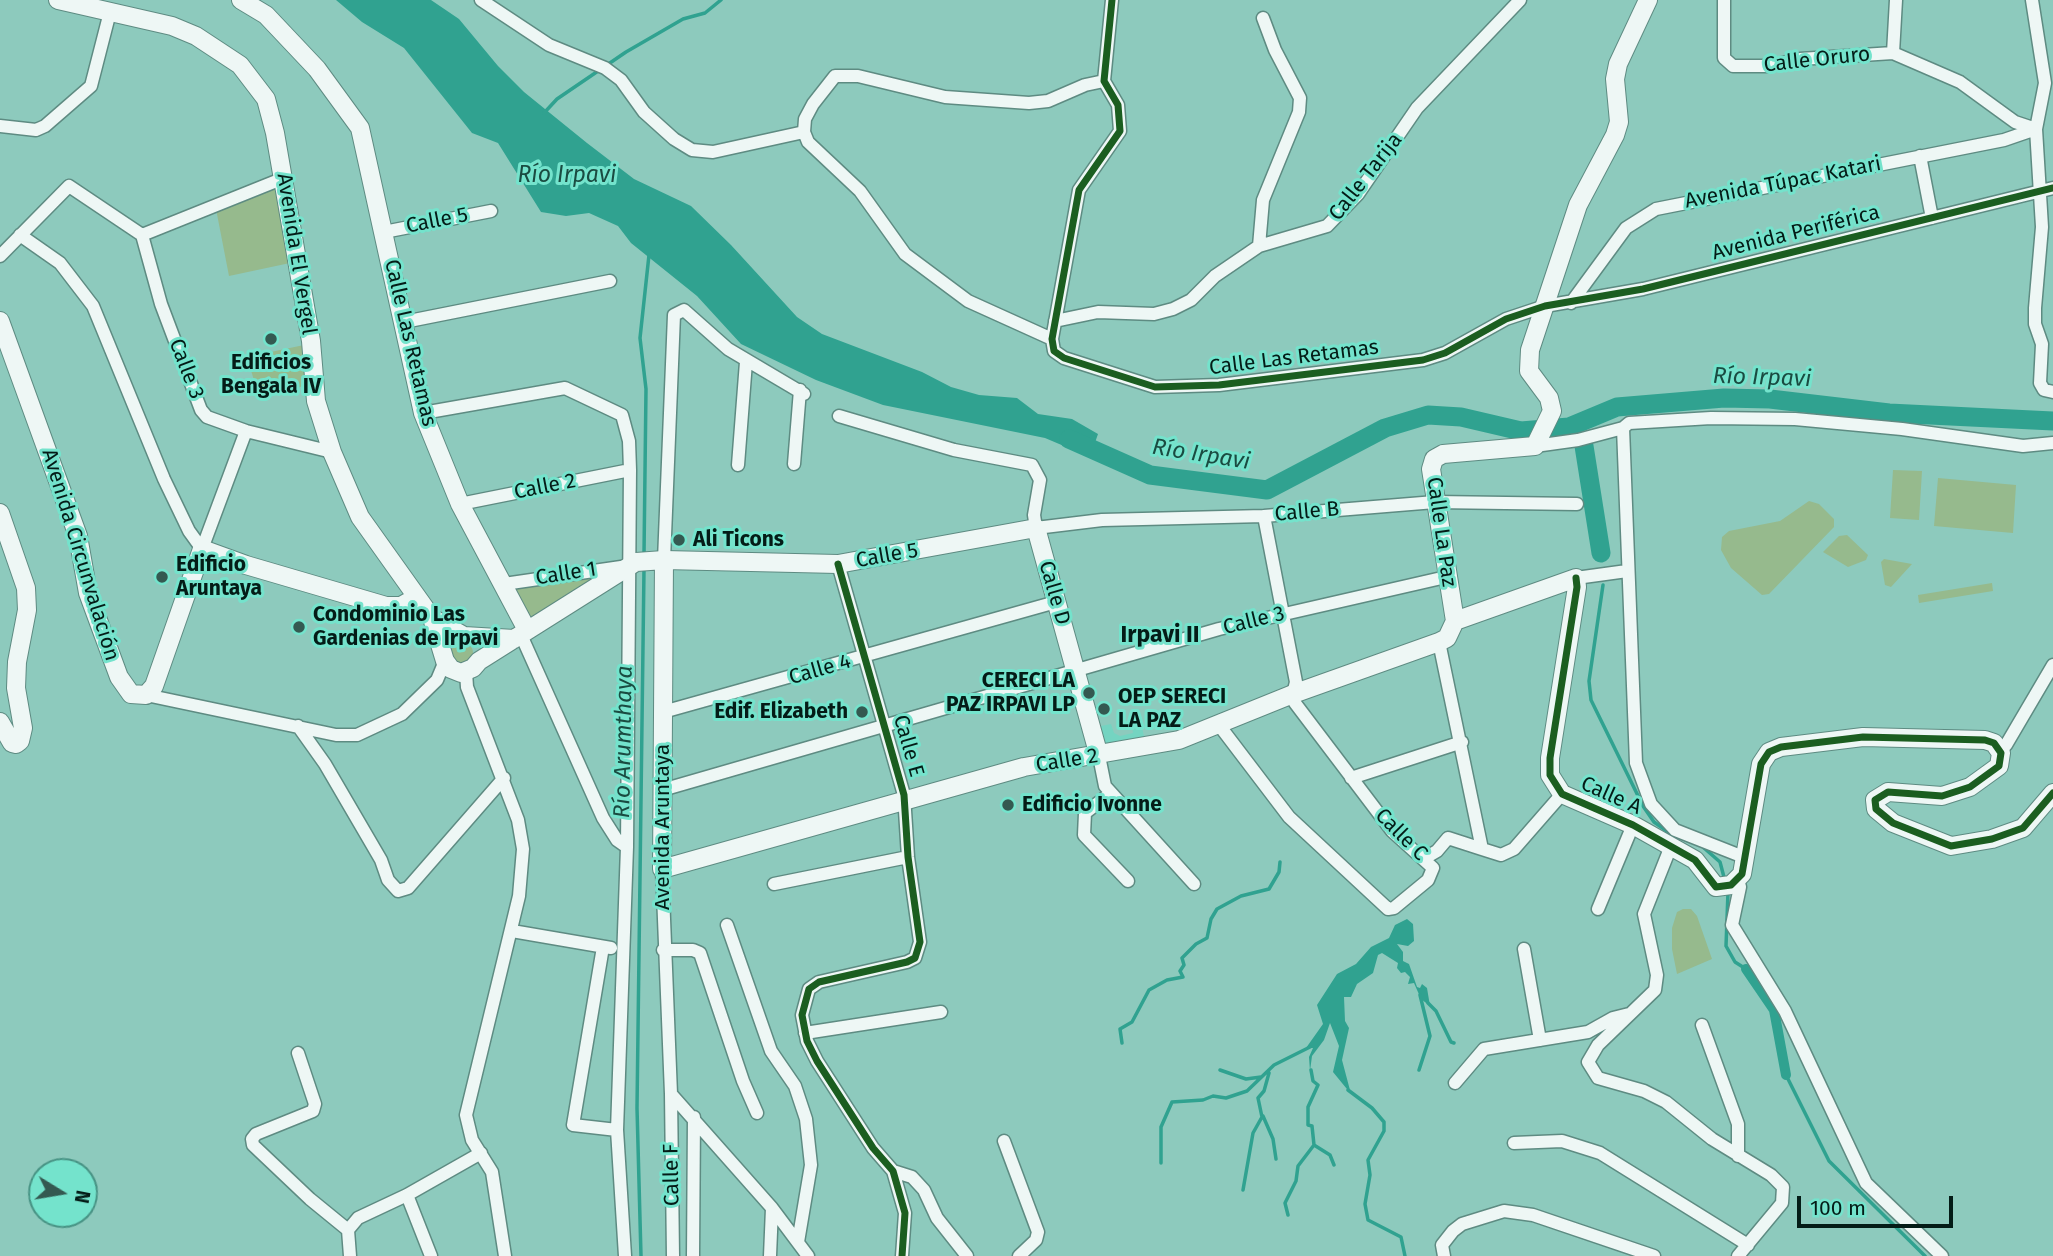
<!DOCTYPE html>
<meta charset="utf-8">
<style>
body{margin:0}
#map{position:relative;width:2053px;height:1256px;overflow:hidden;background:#8dcabd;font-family:"Fira Sans",sans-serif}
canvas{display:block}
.north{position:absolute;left:28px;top:1158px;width:70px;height:70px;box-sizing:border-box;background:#74e3cc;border:2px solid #479384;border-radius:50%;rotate:101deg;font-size:19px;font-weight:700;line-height:28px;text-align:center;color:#041c17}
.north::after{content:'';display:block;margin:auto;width:24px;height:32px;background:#345951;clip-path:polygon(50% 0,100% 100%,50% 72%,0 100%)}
.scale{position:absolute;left:1797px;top:1196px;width:156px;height:32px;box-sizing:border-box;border:4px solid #041c17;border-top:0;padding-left:9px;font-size:21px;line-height:24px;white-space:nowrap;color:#041c17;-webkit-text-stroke:5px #74e3cc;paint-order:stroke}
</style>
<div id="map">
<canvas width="2053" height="1256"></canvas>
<div class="north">N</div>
<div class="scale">100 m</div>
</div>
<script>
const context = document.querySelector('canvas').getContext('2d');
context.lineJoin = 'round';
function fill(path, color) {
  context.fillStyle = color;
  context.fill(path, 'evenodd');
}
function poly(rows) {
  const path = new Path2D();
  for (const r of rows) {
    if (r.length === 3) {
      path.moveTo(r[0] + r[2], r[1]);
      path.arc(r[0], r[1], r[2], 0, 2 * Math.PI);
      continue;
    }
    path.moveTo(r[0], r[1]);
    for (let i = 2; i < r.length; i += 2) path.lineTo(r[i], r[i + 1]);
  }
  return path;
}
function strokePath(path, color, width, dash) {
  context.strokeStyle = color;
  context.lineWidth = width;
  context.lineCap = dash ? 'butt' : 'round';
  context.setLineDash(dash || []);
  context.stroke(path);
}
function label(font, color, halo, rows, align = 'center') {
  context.font = font + ' "Fira Sans",sans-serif';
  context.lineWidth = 6;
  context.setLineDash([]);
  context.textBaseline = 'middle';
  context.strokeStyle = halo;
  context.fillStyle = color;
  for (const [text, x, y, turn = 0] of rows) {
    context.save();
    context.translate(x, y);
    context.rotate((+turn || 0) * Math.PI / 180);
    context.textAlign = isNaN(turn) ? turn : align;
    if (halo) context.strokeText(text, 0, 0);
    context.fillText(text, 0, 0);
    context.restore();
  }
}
const built = poly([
 [1138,709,1145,741,1106,746,1101,726,1111,724,1114,733,1120,736,1133,733,1130,711]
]);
const green = poly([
 [277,187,290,263,229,276,216,209],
 [304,345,304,386,259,397,247,357],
 [1893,470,1922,471,1919,520,1890,518],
 [1938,478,2016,485,2013,533,1934,526],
 [1809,501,1819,504,1834,519,1834,527,1769,594,1762,595,1731,568,1721,550,1722,537,1729,531,1780,521],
 [1847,535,1868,555,1866,560,1848,567,1823,552,1839,536],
 [1884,559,1912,564,1891,587,1885,585,1881,562],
 [600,576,531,620,514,595,515,588],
 [1992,583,1993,591,1919,603,1918,595],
 [462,653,11],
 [1683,909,1691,909,1697,916,1712,959,1677,974,1672,949,1672,928,1677,912]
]);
const water = poly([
 [336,0,431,0,459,19,498,66,524,92,587,143,634,179,691,206,731,245,797,317,822,334,922,372,951,387,979,395,1017,398,1038,414,1072,419,1098,434,1090,457,1045,438,883,405,816,380,741,344,697,296,631,243,618,226,589,213,566,216,541,212,498,143,472,133,404,48,362,22],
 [1407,919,1413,924,1414,941,1408,946,1397,944,1403,952,1403,961,1409,964,1417,987,1420,988,1422,984,1427,988,1430,1006,1421,999,1414,983,1408,984,1410,977,1405,972,1401,973,1397,968,1398,963,1382,953,1378,955,1373,973,1357,984,1351,997,1344,997,1345,1021,1349,1028,1342,1060,1351,1094,1333,1072,1339,1046,1330,1023,1324,1040,1312,1056,1310,1071,1309,1057,1313,1048,1306,1048,1323,1024,1317,1005,1337,974,1356,964,1371,947,1389,938,1395,925]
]);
const stream = poly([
 [544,113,557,99,626,52,683,19,705,13,721,0],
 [644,554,646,389,640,338,649,255],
 [1603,585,1589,681,1591,700,1643,806,1654,822,1674,836],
 [1704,848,1720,862,1725,881],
 [1728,892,1726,946,1735,962,1746,969],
 [1428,1003,1436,1011,1451,1042,1454,1043],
 [1122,1043,1120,1029,1132,1022,1149,990,1167,980,1183,977,1180,971,1184,965,1182,958,1196,944,1207,938,1211,919,1217,909,1241,896,1269,889,1279,872,1280,862],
 [1220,1070,1246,1079,1261,1077],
 [1419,1070,1430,1036,1420,995],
 [1786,1075,1829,1161,1925,1256],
 [1348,1090,1372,1108,1384,1122,1384,1131,1368,1160,1370,1175,1365,1204,1368,1220,1401,1237,1405,1256],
 [1263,1116,1273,1139,1276,1159],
 [1314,1145,1330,1155,1334,1165],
 [1161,1163,1161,1127,1172,1102,1203,1100,1213,1096,1226,1098,1247,1091,1274,1065,1310,1047],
 [1243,1190,1253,1133,1262,1117,1258,1098,1264,1091,1269,1073],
 [1288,1215,1285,1203,1296,1181,1298,1166,1314,1145,1312,1126,1308,1125,1308,1107,1318,1085,1313,1081,1311,1070],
 [641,1256,637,1108,644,569]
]);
const canal = poly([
 [1746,969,1774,1010,1786,1075]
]);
const river = poly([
 [1069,439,1150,475,1267,490,1385,428,1428,415,1461,417,1521,431,1569,427,1617,407,1724,398,1770,399,1889,413,2053,421],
 [1584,446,1601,553]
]);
const street = poly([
 [481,0,549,45,605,68,621,80,644,112,674,139,692,150,713,152,804,132],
 [1112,0,1104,81,1118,105,1120,131,1079,190,1052,339,1054,351,1064,358,1155,387,1219,385,1423,360,1445,353,1506,319,1545,306,1643,289,2053,188],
 [1724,0,1724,58,1733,66,1769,66,1800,59,1893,53,1960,82,2015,122,2036,129],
 [2032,0,2045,83,2036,129,2042,227,2035,308,2035,324,2042,344,2040,383,2044,390,2053,392],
 [1893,53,1896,0],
 [0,126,36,130,45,126,91,86,110,12],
 [1920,156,1932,218],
 [384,232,491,211],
 [20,235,60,263,93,306,164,479,189,531,202,549],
 [142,235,161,304,201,410,207,417,246,431,332,452],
 [142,235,284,178],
 [1259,246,1263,200,1299,112,1300,98,1275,50,1263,18],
 [0,256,69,186,142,235],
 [1571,303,1626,228,1656,209,2004,140,2036,129],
 [1055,321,1098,312,1154,314,1173,309,1191,300,1215,276,1259,246,1327,226,1358,194,1417,108,1520,0],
 [404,322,610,281],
 [1052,339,968,301,905,254,860,191,808,142,804,132,805,119,813,104,835,76,858,76,945,97,1029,103,1048,101,1085,85,1104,81],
 [423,413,565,388,622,415,629,441,630,470,627,847],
 [839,416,954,450,1032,465,1040,480,1034,515,1036,528,1102,520,1264,516,1435,502,1577,504],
 [1623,428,1636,763,1651,804,1675,830,1746,858],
 [1535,446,1578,440,1623,428,1629,423,1711,418,1795,419,1902,429,2023,446,2053,443],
 [794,464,800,390],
 [738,465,746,362],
 [460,504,630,470],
 [202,549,246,431],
 [664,560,674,315,684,310,728,349,804,394],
 [838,564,904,795,908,857,920,942,915,958,907,962,819,982,809,989,802,1015,807,1041,817,1061,873,1148,893,1171,905,1213,902,1256],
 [1576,578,1627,571],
 [504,584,628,566],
 [521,635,603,818,617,840,627,847,617,1130,625,1256],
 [1439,642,1482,849,1501,855,1514,849,1562,794],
 [466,672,467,687,518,820,523,849,519,896,466,1115,472,1140,492,1172,505,1256],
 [146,695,336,735,357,735,402,714,437,680,445,661],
 [663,712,1056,602],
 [1219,725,1289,817,1388,909,1394,908,1428,880,1433,868,1392,831,1295,703,1293,694,1296,682,1264,516],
 [298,726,325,764,381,860,388,880,398,891,408,888,504,778],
 [2006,745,2053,665],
 [1099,756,1105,786,1194,884],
 [1351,778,1462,742],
 [662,790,1219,629,1446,577],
 [1111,793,1085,813,1084,835,1128,881],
 [1671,846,1644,914,1657,975,1655,990,1598,1045,1588,1062,1598,1078,1644,1091,1666,1102,1712,1139,1771,1175,1783,1187,1782,1203,1738,1256],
 [1425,858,1437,851,1448,838,1482,849],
 [662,869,671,1094,673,1256],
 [1738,880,1740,887,1732,925,1785,1011,1866,1183,1942,1256],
 [774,884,908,857],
 [1598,909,1633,825],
 [727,925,771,1051,795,1086,806,1119,811,1165,798,1242],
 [512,931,611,948],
 [603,947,573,1125,617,1130],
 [1524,949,1540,1040],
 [663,950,693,950,700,953,743,1081,757,1113],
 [1702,1025,1738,1124,1738,1156],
 [805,1033,941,1012],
 [298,1053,315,1104,313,1111,256,1134,252,1139,253,1145,310,1199,348,1230],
 [1455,1083,1484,1049,1588,1032,1613,1018,1629,1014],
 [671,1094,772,1208,808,1256],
 [1004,1141,1038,1232,1036,1240,1019,1256],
 [1514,1143,1562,1141,1600,1153,1748,1245],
 [893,1171,912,1177,924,1190,937,1218,967,1256],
 [407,1195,431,1256],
 [350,1256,348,1230,358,1218,407,1195,481,1153],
 [693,1256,694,1117],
 [770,1256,772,1208],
 [1444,1256,1442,1245,1453,1231,1462,1224,1504,1211,1533,1215,1654,1256]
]);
const secondary = poly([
 [58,0,172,26,196,36,240,65,266,99,275,133,311,341,316,401,332,452,360,517,432,618,445,661,451,669,461,673,473,668,479,661,636,562,664,560,838,564,1036,528,1099,756],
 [241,0,266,15,317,69,360,128,423,413,460,504,527,630],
 [0,321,78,536,88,593,119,677,131,694,146,695,154,686,202,549,246,565,386,606,401,606,415,598],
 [0,513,26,588,27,610,17,662,16,688,23,728,20,741,16,744,12,743,0,722],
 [664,560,662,869,1024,767,1179,740,1293,694,1439,642,1447,638,1455,621],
 [432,618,464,636,514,639],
 [1455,621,1576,578,1577,587,1550,758,1550,775,1562,794,1633,825,1695,860,1716,887,1731,885,1742,874,1761,764,1769,752,1781,747,1863,737,1985,740,1994,743,2001,753,1999,766,1970,787,1942,796,1888,792,1875,800,1876,809,1893,823,1951,846,1992,839,2023,828,2053,793],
 [1455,621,1431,469,1434,459,1443,454,1535,446,1552,411,1549,398,1529,371,1530,350,1578,205,1615,135,1619,122,1615,79,1618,64,1648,0]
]);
const cycleway = poly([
 [1112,0,1104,81,1118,105,1120,131,1079,190,1052,339,1054,351,1064,358,1155,387,1219,385,1423,360,1445,353,1506,319,1545,306,1643,289,2053,188],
 [838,564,904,795,908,857,920,942,915,958,907,962,819,982,809,989,802,1015,807,1041,817,1061,873,1148,893,1171,905,1213,902,1256],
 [1576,578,1577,587,1550,758,1550,775,1562,794,1633,825,1695,860,1716,887,1731,885,1742,874,1761,764,1769,752,1781,747,1863,737,1985,740,1994,743,2001,753,1999,766,1970,787,1942,796,1888,792,1875,800,1876,809,1893,823,1951,846,1992,839,2023,828,2053,793]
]);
const markers = [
 [271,339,7,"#345951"],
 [679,540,7,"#345951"],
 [162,577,7,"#345951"],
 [299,627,7,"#345951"],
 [1089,693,7,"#345951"],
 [1104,709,7,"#345951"],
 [862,712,7,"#345951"],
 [1008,805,7,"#345951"]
];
const streetNames = [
 ["Calle Oruro",1817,60,-6],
 ["Calle Tarija",1366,177,-52],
 ["Avenida Túpac Katari",1783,183,-11],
 ["Calle 5",437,221,-11],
 ["Avenida Periférica",1796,233,-14],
 ["Avenida El Vergel",296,254,81],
 ["Calle Las Retamas",410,343,77],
 ["Calle Las Retamas",1294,358,-7],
 ["Calle 3",186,369,69],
 ["Calle 2",545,487,-11],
 ["Calle B",1307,512,-5],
 ["Calle La Paz",1441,532,82],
 ["Avenida Circunvalación",80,555,73],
 ["Calle 5",887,556,-10],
 ["Calle 1",566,574,-9],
 ["Calle D",1054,593,74],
 ["Calle 3",1254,621,-14],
 ["Calle 4",820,670,-16],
 ["Calle E",908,746,74],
 ["Calle 2",1067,761,-9],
 ["Calle A",1611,796,24],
 ["Avenida Aruntaya",663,827,-90],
 ["Calle C",1401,835,45],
 ["Calle F",672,1175,-91]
];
const poiNames = [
 ["Edificios",271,363,"center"],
 ["Bengala IV",271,387,"center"],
 ["Ali Ticons",693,540],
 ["Edificio",176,565],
 ["Aruntaya",176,589],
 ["Condominio Las",313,615],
 ["Gardenias de Irpavi",313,639],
 ["CERECI LA",1075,681,"right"],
 ["PAZ IRPAVI LP",1075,705,"right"],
 ["OEP SERECI",1118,697],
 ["LA PAZ",1118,721],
 ["Edif. Elizabeth",848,712,"right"],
 ["Edificio Ivonne",1022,805]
];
const waterNames = [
 ["Río Irpavi",567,176],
 ["Río Irpavi",1762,378,2],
 ["Río Irpavi",1201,455,9],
 ["Río Arumthaya",624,742,-89]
];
const neighbourhoodNames = [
 ["Irpavi II",1160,636]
];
fill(built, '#74d4c1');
fill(green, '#96ba8d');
fill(water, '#30a290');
strokePath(stream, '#30a290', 3.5);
strokePath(canal, '#30a290', 10);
strokePath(river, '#30a290', 19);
strokePath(street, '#5e8b82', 15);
strokePath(secondary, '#5e8b82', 20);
strokePath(street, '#eef7f5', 12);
strokePath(secondary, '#eef7f5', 18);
strokePath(cycleway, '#1b5e20', 7);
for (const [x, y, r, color] of markers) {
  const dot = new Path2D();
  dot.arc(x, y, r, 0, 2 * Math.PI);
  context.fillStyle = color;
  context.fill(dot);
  strokePath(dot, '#74e3cc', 2.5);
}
label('21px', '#041c17', '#74e3cc', streetNames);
label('bold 21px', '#041c17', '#74e3cc', poiNames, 'left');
label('italic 23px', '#1a4b41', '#74e3cc', waterNames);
label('bold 23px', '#041c17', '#74e3cc', neighbourhoodNames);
</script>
